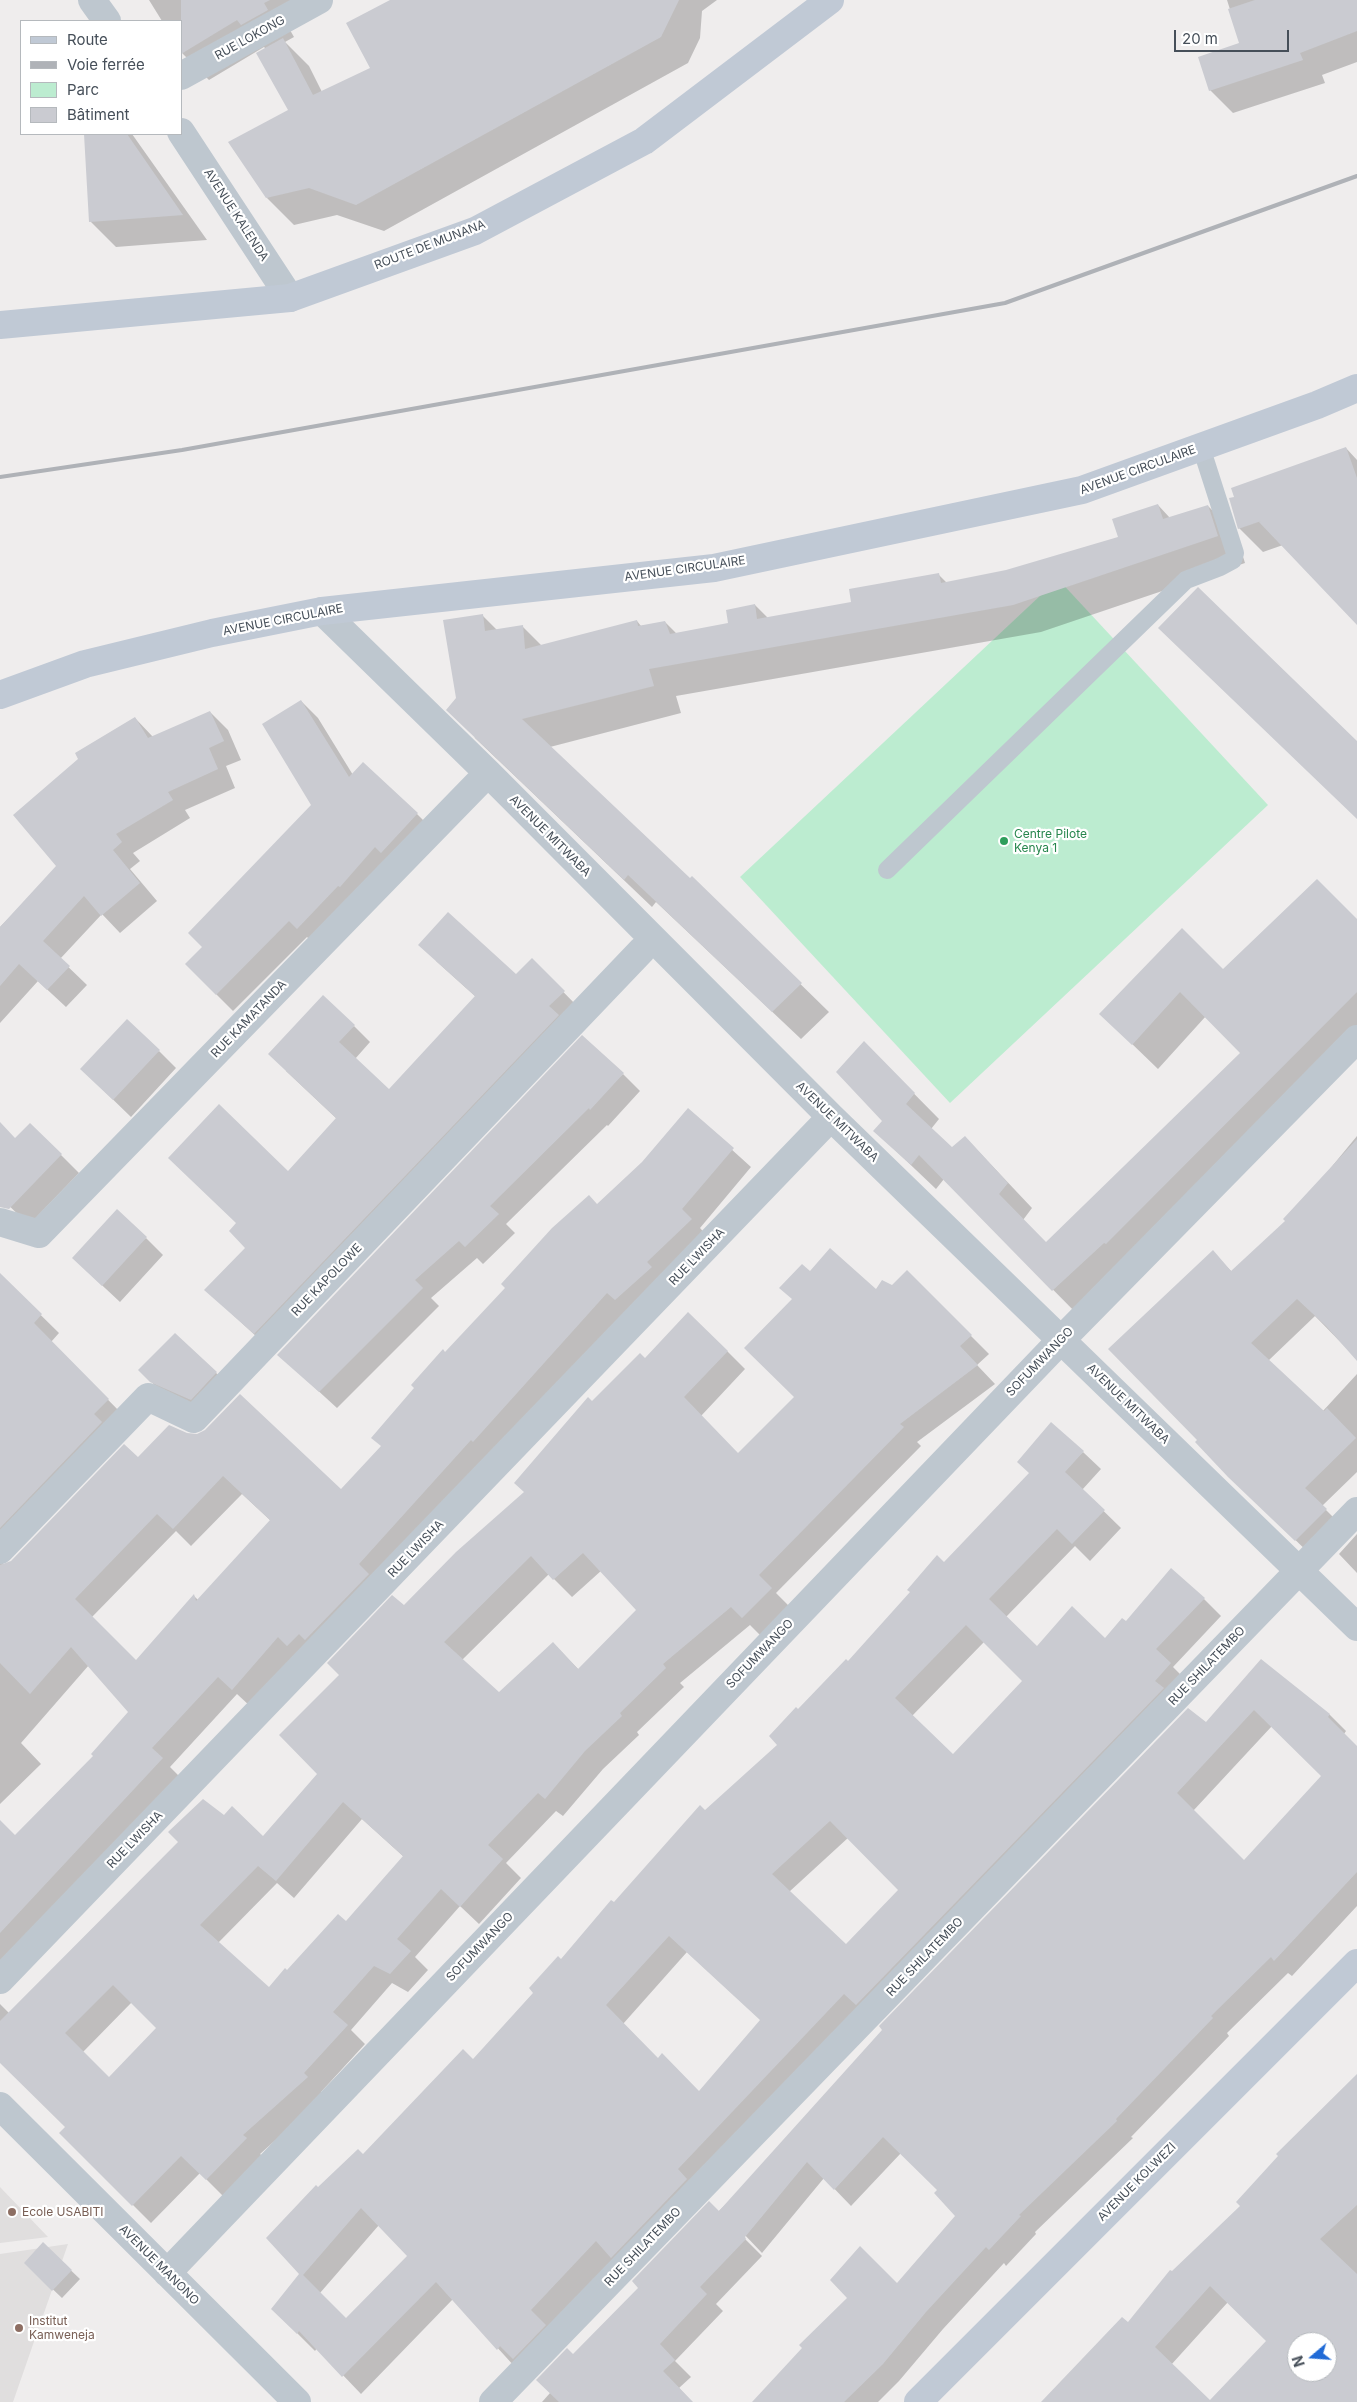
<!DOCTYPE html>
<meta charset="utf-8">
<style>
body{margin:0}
#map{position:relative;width:1357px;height:2402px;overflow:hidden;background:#efeded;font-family:Inter,sans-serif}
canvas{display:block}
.legend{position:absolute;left:20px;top:20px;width:162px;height:115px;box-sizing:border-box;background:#fff;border:1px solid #b5b9bd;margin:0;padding:6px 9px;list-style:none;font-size:15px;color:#464f59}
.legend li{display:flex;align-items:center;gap:10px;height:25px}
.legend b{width:25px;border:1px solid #b5b9bd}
.north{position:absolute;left:1287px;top:2332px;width:50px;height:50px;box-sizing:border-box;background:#fff;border:1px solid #b5b9bd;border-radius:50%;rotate:252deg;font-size:14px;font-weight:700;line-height:20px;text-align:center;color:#464f59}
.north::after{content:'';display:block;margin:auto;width:18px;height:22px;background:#206ad6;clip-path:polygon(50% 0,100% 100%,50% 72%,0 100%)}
.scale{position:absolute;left:1174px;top:30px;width:115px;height:22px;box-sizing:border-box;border:2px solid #464f59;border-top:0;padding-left:6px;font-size:15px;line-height:18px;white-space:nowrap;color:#464f59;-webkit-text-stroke:4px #fff;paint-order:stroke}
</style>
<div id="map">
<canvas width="1357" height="2402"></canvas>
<ul class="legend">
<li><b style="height:6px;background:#c0c9d5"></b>Route</li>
<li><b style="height:6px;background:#afb2b7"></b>Voie ferrée</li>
<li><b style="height:14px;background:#bcecd0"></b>Parc</li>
<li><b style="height:14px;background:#cacbd1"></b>Bâtiment</li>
</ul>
<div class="north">N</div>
<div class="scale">20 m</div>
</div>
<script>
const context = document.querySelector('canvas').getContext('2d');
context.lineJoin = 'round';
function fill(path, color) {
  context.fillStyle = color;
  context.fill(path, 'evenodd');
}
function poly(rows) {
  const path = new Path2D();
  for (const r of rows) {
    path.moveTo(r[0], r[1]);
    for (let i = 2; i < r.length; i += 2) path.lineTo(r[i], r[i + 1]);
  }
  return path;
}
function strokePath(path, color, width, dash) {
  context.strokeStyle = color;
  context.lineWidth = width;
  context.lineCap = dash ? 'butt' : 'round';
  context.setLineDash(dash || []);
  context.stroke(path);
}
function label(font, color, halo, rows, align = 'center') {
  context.font = font + ' Inter,sans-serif';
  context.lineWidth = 4.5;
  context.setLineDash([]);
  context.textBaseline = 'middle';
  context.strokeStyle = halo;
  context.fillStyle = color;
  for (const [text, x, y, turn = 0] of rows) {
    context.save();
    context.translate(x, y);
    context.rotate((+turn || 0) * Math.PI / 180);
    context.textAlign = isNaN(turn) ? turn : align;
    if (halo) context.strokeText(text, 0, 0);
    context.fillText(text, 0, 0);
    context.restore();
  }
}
const education = poly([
 [0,2187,48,2237,0,2243],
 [68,2244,13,2402,0,2402,0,2254]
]);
const green = poly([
 [1058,579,1268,805,950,1103,740,877]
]);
const shadow = poly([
 [149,0,292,0,290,30,294,37,285,42,309,66,322,92,372,68,392,0,717,0,702,11,700,38,688,63,384,231,337,215,294,225,267,198,290,110,266,49,264,47,209,80,181,52,181,21,162,21],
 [1227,0,1357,0,1357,62,1322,75,1325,83,1233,113,1210,90,1241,44],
 [85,134,132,134,207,240,116,247,90,221],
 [1346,448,1357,460,1357,623,1283,545,1263,552,1239,528],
 [1158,505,1170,518,1208,506,1236,534,1245,563,1041,632,676,696,681,713,550,747,690,880,692,878,829,1012,801,1039,656,902,652,907,475,738,458,698,482,615,497,630,522,626,542,646,637,621,641,626,665,622,677,634,730,624,755,605,768,618,853,603,938,574,947,583,1007,572,1120,537],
 [301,701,318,718,353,775,417,814,434,831,315,945,307,937,233,1011,186,964,203,947,313,805],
 [210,712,228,730,241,760,226,766,235,788,185,810,190,818,133,853,140,861,130,869,157,901,120,933,102,914,60,959,87,985,66,1007,38,981,0,1023,0,927,58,867,135,718,153,737],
 [1357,920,1357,1042,1078,1315,944,1179,936,1189,875,1131,884,1121,864,1043,939,1119,931,1129,952,1149,965,1137,1032,1208,1023,1220,1046,1243,1242,1053,1206,1016,1158,1069,1101,1014],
 [532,960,580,1009,271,1350,206,1290,247,1248,288,1173,337,1119,286,1071,354,1026,370,1042,355,1059,389,1091,476,997,436,961,516,975],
 [159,1051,176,1068,131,1117,99,1086],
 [623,1074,640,1091,608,1126,607,1125,506,1224,515,1233,483,1264,477,1258,431,1298,439,1306,337,1408,279,1355],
 [688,1110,751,1167,700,1228,709,1238,251,1707,237,1694,170,1767,180,1777,0,1968,0,1836,15,1837,95,1756,130,1712,89,1665,21,1743,41,1764,0,1804,0,1275,59,1333,51,1342,126,1418,6,1558,1,1568,12,1562,138,1459,187,1434,341,1491,382,1447,445,1353,643,1163],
 [242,1494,271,1521,198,1600,194,1596,136,1662,92,1617,176,1531,191,1546],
 [0,1123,15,1139,30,1124,79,1173,29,1225,0,1197],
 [1357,1136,1357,1359,1315,1316,1268,1361,1322,1412,1357,1374,1357,1472,1322,1506,1343,1527,1313,1557,1229,1476,1198,1440,1213,1252,1232,1272,1287,1221],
 [146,1238,163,1255,120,1302,91,1275],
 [810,1272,876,1291,893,1287,907,1272,989,1354,977,1365,995,1384,917,1442,921,1446,776,1593,789,1606,761,1636,750,1625,680,1683,684,1687,637,1732,639,1735,603,1769,563,1816,556,1811,506,1863,521,1878,479,1924,460,1906,415,1957,428,1970,408,1992,392,1983,351,2030,365,2044,321,2092,325,2096,260,2154,264,2157,225,2198,200,2173,151,2223,61,2133,67,2127,0,2062,0,2004,9,2013,224,1817,264,1838,319,1774,341,1675,404,1607,525,1492,592,1403,645,1360,727,1351,745,1369,701,1416,738,1455,796,1397,793,1300],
 [602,1570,638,1610,579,1670,553,1643,499,1694,462,1660,549,1574,572,1597],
 [362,1819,404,1857,346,1923,269,1989,218,1943,277,1883,294,1898],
 [132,2002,157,2028,109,2079,83,2052],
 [175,1334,234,1390,208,1417,169,1399,139,1370],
 [1083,1452,1101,1469,1082,1490,1121,1528,1090,1561,1075,1546,1006,1617,1037,1648,1105,1640,1126,1622,1204,1599,1221,1616,1173,1667,1188,1682,515,2367,453,2299,361,2394,317,2348,315,2351,273,2309,300,2274,318,2189,363,2156,473,2060,614,1904,705,1812,779,1745,798,1711,849,1663,944,1564],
 [984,1642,1024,1681,953,1756,912,1716],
 [849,1837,900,1890,846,1946,789,1892],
 [687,1952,762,2021,700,2093,658,2060,623,2024],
 [379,2225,408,2256,346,2320,320,2293],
 [1357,1534,1357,1573,1339,1554],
 [1261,1660,1330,1715,1346,1731,1344,1734,1357,1747,1357,1906,1292,1976,1288,1973,1227,2033,1229,2036,1131,2137,1133,2138,1035,2232,1036,2234,1006,2266,1004,2263,943,2329,899,2381,878,2402,754,2402,897,2284,957,2215,938,2190,901,2153,851,2206,824,2178,762,2253,743,2233,741,2235,762,2256,716,2304,723,2311,675,2361,691,2377,679,2388,692,2402,542,2402,550,2393,574,2356,1206,1724],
 [1272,1726,1322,1776,1244,1862,1193,1811],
 [1357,2077,1357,2402,1043,2402,1128,2324,1172,2273,1242,2206],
 [1228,2302,1267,2341,1210,2402,1171,2365],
 [1297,2342,1327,2342,1327,2372,1297,2372],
 [43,2244,80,2279,62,2298,25,2263]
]);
const building = poly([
 [181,0,270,0,264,3,268,10,241,25,237,20,181,54],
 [390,0,679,0,661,37,356,205,309,188,266,198,228,142,288,110,256,53,283,38,313,95,370,68,346,23],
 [1255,0,1357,0,1357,31,1300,53,1303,60,1209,91,1198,57,1239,43,1228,9],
 [84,134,127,134,183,215,89,222],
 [1346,447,1357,478,1357,625,1259,522,1261,521,1238,529,1229,498,1234,497,1231,488],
 [1158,504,1163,519,1208,505,1218,536,1013,605,649,669,654,686,522,719,690,878,692,876,802,983,772,1012,628,875,624,880,446,710,456,698,443,620,483,614,485,631,523,625,525,649,637,620,638,626,665,621,670,634,728,623,726,610,755,604,757,619,851,602,849,589,939,573,941,583,1006,570,1118,537,1112,519],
 [1198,587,1357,741,1357,819,1158,628],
 [301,700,349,777,363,762,418,813,381,853,375,847,340,887,338,886,297,929,289,921,216,995,185,964,202,947,188,933,311,805,262,724],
 [210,711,224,741,209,748,218,769,168,792,173,800,116,834,122,842,113,850,140,883,101,916,84,896,43,941,70,966,47,990,19,964,0,986,0,927,56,866,13,815,78,759,75,753,135,717,148,738],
 [1317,879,1357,919,1357,992,1106,1244,1104,1243,1052,1291,919,1155,911,1165,873,1131,882,1121,836,1072,864,1041,915,1093,906,1104,952,1147,965,1136,1008,1183,999,1194,1046,1242,1240,1053,1180,992,1132,1045,1099,1014,1182,928,1223,969],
 [448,912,516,974,532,958,565,991,549,1006,559,1015,254,1334,204,1290,245,1248,229,1231,236,1223,168,1158,219,1104,288,1171,336,1118,268,1054,323,995,355,1025,339,1042,389,1089,475,996,418,945],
 [127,1019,160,1050,113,1100,80,1069],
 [582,1035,624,1073,590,1110,589,1108,490,1206,499,1214,465,1247,459,1241,415,1280,423,1288,319,1392,277,1355],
 [688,1108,734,1148,682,1209,692,1219,647,1262,652,1267,615,1300,607,1293,473,1442,471,1440,359,1564,369,1574,305,1640,299,1634,287,1646,278,1637,232,1690,218,1677,152,1748,163,1758,0,1933,0,1820,15,1835,93,1756,91,1754,128,1712,71,1647,30,1694,0,1663,0,1565,11,1561,124,1444,138,1457,169,1425,187,1433,197,1434,205,1430,240,1394,341,1489,381,1446,371,1438,414,1388,411,1385,443,1349,445,1352,505,1288,501,1284,552,1228,589,1195,597,1204,642,1162],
 [223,1476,270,1520,196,1601,194,1594,136,1660,75,1599,157,1514,173,1529],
 [0,1122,15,1138,30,1123,62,1154,9,1209,0,1207],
 [1357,1139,1357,1361,1326,1326,1297,1299,1251,1343,1324,1411,1327,1408,1356,1438,1305,1488,1327,1509,1295,1541,1228,1477,1195,1442,1197,1440,1108,1349,1213,1250,1231,1271,1285,1221,1283,1219],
 [117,1209,147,1237,102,1286,72,1258],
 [830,1248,876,1289,882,1280,892,1285,907,1270,972,1335,960,1346,978,1365,900,1424,904,1427,759,1575,772,1588,742,1618,731,1607,663,1664,666,1668,620,1713,622,1716,585,1751,545,1799,538,1793,488,1845,503,1859,460,1907,441,1889,397,1939,411,1951,390,1974,374,1966,333,2012,348,2025,304,2073,308,2077,243,2135,247,2138,206,2180,181,2156,132,2206,59,2133,65,2127,0,2063,0,2021,178,1842,168,1832,203,1799,224,1815,232,1806,263,1836,317,1774,279,1735,339,1675,327,1663,392,1595,404,1605,456,1552,524,1492,514,1483,588,1397,592,1401,640,1353,645,1358,688,1312,728,1351,684,1397,738,1453,794,1397,744,1348,792,1299,779,1288,802,1264,810,1271],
 [583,1553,636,1610,578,1669,553,1642,499,1692,444,1642,531,1556,553,1580],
 [343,1802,403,1856,346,1921,338,1914,287,1970,285,1968,269,1987,200,1925,258,1866,276,1881],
 [113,1985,156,2028,109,2077,65,2033],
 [0,1273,42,1314,34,1323,109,1399,94,1414,102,1422,0,1528],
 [175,1333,217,1372,191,1400,150,1382,138,1370],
 [1051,1422,1084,1451,1065,1472,1105,1510,1072,1544,1057,1529,989,1599,1037,1646,1072,1606,1105,1638,1122,1618,1126,1621,1171,1568,1205,1598,1156,1649,1171,1663,1155,1681,1164,1688,856,2005,844,1994,678,2169,687,2179,611,2258,596,2241,531,2310,546,2325,513,2359,500,2346,497,2350,436,2282,342,2377,299,2331,297,2334,271,2309,299,2274,266,2238,316,2185,318,2187,358,2149,363,2154,463,2049,473,2059,533,1993,529,1988,558,1956,561,1959,611,1900,614,1902,700,1805,705,1810,777,1745,769,1736,796,1707,798,1709,846,1659,848,1661,910,1592,907,1590,937,1555,944,1562,1029,1473,1017,1462],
 [966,1625,1022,1681,953,1754,895,1698],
 [830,1821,898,1890,846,1944,772,1874],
 [669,1936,760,2020,699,2091,662,2053,658,2058,606,2005],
 [361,2208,407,2256,346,2318,303,2275],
 [1261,1659,1330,1714,1328,1717,1357,1746,1357,1872,1274,1961,1271,1957,1211,2016,1213,2018,1116,2119,1117,2121,1019,2215,1021,2216,989,2250,986,2247,926,2312,883,2364,844,2402,752,2402,802,2348,799,2345,847,2298,830,2280,860,2246,897,2283,955,2216,934,2193,937,2190,883,2137,834,2190,807,2162,745,2237,746,2239,700,2287,707,2294,660,2344,675,2360,663,2371,693,2402,559,2402,536,2380,567,2348,573,2354,638,2288,632,2281,709,2201,719,2211,882,2030,879,2026,1188,1708,1206,1722],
 [1254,1710,1321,1776,1244,1860,1177,1793],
 [1357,2074,1357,2205,1320,2239,1357,2274,1357,2402,1041,2402,1122,2317,1128,2322,1170,2270,1172,2271,1240,2206,1236,2202,1278,2156,1276,2154],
 [1210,2286,1266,2341,1210,2400,1155,2347],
 [1297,2342,1327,2342,1327,2372,1297,2372],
 [43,2242,72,2270,52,2291,24,2263]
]);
const lane = poly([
 [887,870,1186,580,1220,567,1233,560,1235,553,1201,447]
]);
const street = poly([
 [92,0,107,21],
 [181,76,319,0],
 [181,132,290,298],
 [322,611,488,773,831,1117,1357,1627],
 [0,1222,39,1234,488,773],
 [0,1550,148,1397,194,1419,642,950],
 [0,1980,831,1117],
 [0,2106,297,2402],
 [167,2273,1062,1339,1357,1039],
 [493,2402,1357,1511]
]);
const secondary = poly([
 [0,325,290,298,475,231,644,141,830,0],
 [0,695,85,664,212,633,322,611,714,568,1082,490,1317,405,1357,388],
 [918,2402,1357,1963]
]);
const rail = poly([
 [0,477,182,450,1005,303,1357,176]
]);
const markers = [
 [1004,841,5,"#2e9e5b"],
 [12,2212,5,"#8d6e63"],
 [19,2328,5,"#8d6e63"]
];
const streetNames = [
 ["RUE LOKONG",250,38,-29],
 ["AVENUE KALENDA",236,215,57],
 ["ROUTE DE MUNANA",430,245,-21],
 ["AVENUE CIRCULAIRE",1138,470,-20],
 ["AVENUE CIRCULAIRE",685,569,-8],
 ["AVENUE CIRCULAIRE",283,620,-11],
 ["AVENUE MITWABA",550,836,45],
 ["RUE KAMATANDA",249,1019,-46],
 ["AVENUE MITWABA",837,1122,44],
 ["RUE LWISHA",697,1257,-46],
 ["RUE KAPOLOWE",327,1280,-46],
 ["SOFUMWANGO",1040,1362,-46],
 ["AVENUE MITWABA",1128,1404,44],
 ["RUE LWISHA",416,1549,-46],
 ["SOFUMWANGO",760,1654,-46],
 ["RUE SHILATEMBO",1207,1666,-46],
 ["RUE LWISHA",135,1840,-46],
 ["SOFUMWANGO",480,1947,-46],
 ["RUE SHILATEMBO",925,1957,-46],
 ["AVENUE KOLWEZI",1137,2182,-45],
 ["RUE SHILATEMBO",643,2247,-46],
 ["AVENUE MANONO",159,2265,45]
];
const leisureNames = [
 ["Centre Pilote",1014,834],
 ["Kenya 1",1014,848]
];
const educationNames = [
 ["Ecole USABITI",22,2212],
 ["Institut",29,2321],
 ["Kamweneja",29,2335]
];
fill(education, '#e0dede');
fill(green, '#bcecd0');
fill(shadow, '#0003');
fill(building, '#cacbd1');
strokePath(lane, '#bec7cf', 18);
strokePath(street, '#bec7cf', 28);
strokePath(secondary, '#c0c9d5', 28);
strokePath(rail, '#afb2b7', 4);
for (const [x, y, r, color] of markers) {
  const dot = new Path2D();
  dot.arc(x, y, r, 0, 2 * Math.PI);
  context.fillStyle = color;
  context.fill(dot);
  strokePath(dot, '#fff', 2);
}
label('12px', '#464f59', '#fff', streetNames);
label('12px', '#27864d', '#fff', leisureNames, 'left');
label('12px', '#785e54', '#fff', educationNames, 'left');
</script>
